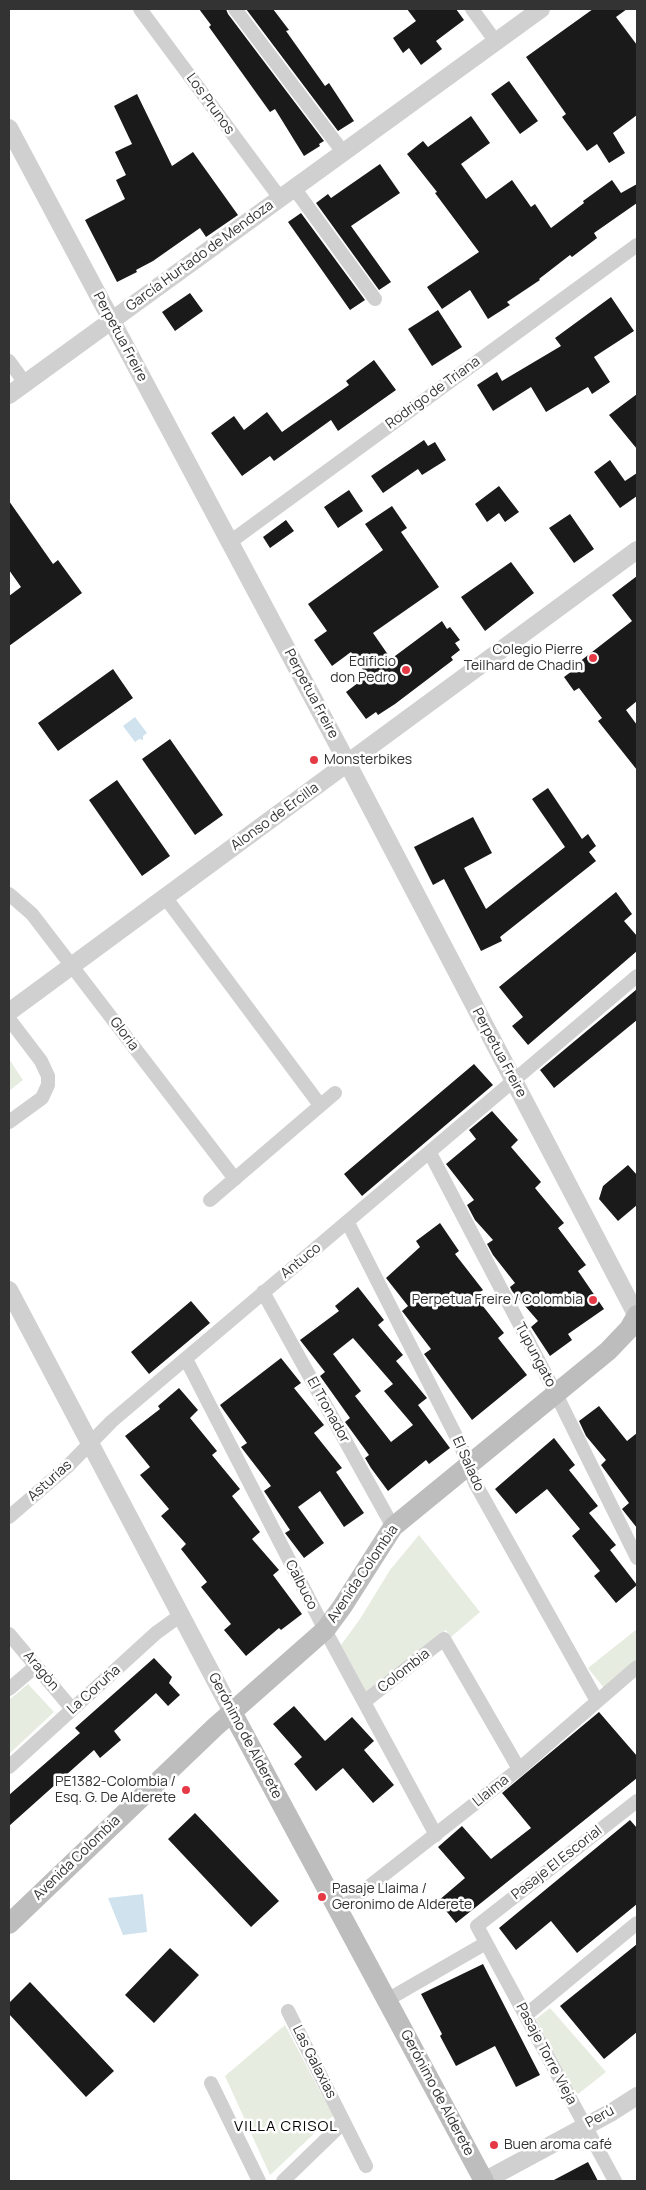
<!DOCTYPE html>
<meta charset="utf-8">
<style>
body{margin:0}
#map{position:relative;width:646px;height:2190px;overflow:hidden;background:#fff;font-family:Manrope,sans-serif}
canvas{display:block}
.frame{position:absolute;inset:0;border:10px solid #333;pointer-events:none}
</style>
<div id="map">
<canvas width="646" height="2190"></canvas>
<div class="frame"></div>
</div>
<script>
const context = document.querySelector('canvas').getContext('2d');
context.lineJoin = 'round';
function fill(path, color) {
  context.fillStyle = color;
  context.fill(path, 'evenodd');
}
function poly(rows) {
  const path = new Path2D();
  for (const r of rows) {
    path.moveTo(r[0], r[1]);
    for (let i = 2; i < r.length; i += 2) path.lineTo(r[i], r[i + 1]);
  }
  return path;
}
function strokePath(path, color, width, dash) {
  context.strokeStyle = color;
  context.lineWidth = width;
  context.lineCap = dash ? 'butt' : 'round';
  context.setLineDash(dash || []);
  context.stroke(path);
}
function label(font, color, halo, rows, align = 'center') {
  context.font = font + ' Manrope,sans-serif';
  context.lineWidth = 5;
  context.setLineDash([]);
  context.textBaseline = 'middle';
  context.strokeStyle = halo;
  context.fillStyle = color;
  for (const [text, x, y, turn = 0] of rows) {
    context.save();
    context.translate(x, y);
    context.rotate((+turn || 0) * Math.PI / 180);
    context.textAlign = isNaN(turn) ? turn : align;
    if (halo) context.strokeText(text, 0, 0);
    context.fillText(text, 0, 0);
    context.restore();
  }
}
const green = poly([
 [9,1059,23,1080,9,1091],
 [419,1535,480,1612,451,1637,446,1630,367,1693,341,1645,360,1619,390,1570],
 [637,1629,637,1660,604,1688,588,1668],
 [28,1684,54,1712,9,1754,9,1700],
 [550,2008,606,2072,578,2094,572,2090,536,2019],
 [285,2025,333,2116,270,2175,225,2076]
]);
const water = poly([
 [135,717,147,733,143,736,143,740,139,739,135,742,123,726],
 [143,1894,147,1932,123,1935,108,1898]
]);
const building = poly([
 [199,9,226,9,228,14,324,141,319,144,320,146,304,156,275,109,270,112,209,27,211,25],
 [246,9,273,9,289,30,286,31,325,86,329,83,354,121,338,131],
 [407,9,456,9,464,20,436,41,442,49,421,65,409,48,403,53,393,38,416,21],
 [593,9,627,9,616,17,637,45,637,115,613,133,625,153,609,163,597,144,587,151,562,117,566,114,526,57],
 [509,81,538,121,520,134,491,94],
 [137,94,172,166,193,152,238,215,206,237,200,228,153,261,136,270,137,272,117,282,85,220,125,199,116,180,126,175,115,152,132,144,114,106],
 [471,116,490,143,461,164,486,199,512,180,531,207,535,204,551,228,584,203,583,201,612,180,621,193,637,184,637,203,594,233,597,238,572,257,570,255,539,279,540,280,507,302,510,305,488,319,470,290,442,309,427,287,479,252,435,193,437,192,407,154,423,141,428,147],
 [380,164,400,193,351,226,391,282,379,290,316,203,328,194,331,198],
 [301,213,365,300,350,310,288,222],
 [190,293,203,311,175,331,162,312],
 [611,297,634,331,594,357,610,382,592,394,588,387,546,412,531,387,493,411,477,385,497,372,502,381,561,346,555,338],
 [438,310,462,347,432,366,408,329],
 [374,360,396,390,338,431,331,420,274,461,270,456,242,476,211,433,234,416,244,430,267,412,282,432,349,385,346,381],
 [637,394,637,449,609,415],
 [424,440,428,446,435,442,446,460,422,475,418,469,383,493,371,476],
 [610,460,625,481,637,473,637,496,620,508,594,472],
 [499,486,519,512,505,522,499,513,487,522,475,504],
 [349,490,363,511,338,528,324,507],
 [9,501,53,564,58,560,82,593,9,646,9,596,21,587,9,570],
 [392,506,407,528,401,532,439,587,373,633,391,659,442,621,447,629,450,627,460,640,455,643,460,650,451,657,453,660,395,704,378,715,376,712,366,719,346,692,367,676,351,652,332,666,314,640,327,631,308,604,383,550,365,524],
 [570,514,594,549,574,563,549,528],
 [286,520,294,531,270,548,263,537],
 [511,562,534,593,485,631,461,597],
 [637,576,637,701,626,710,637,725,637,770,598,721,602,718,579,688,574,691,564,677,576,668,574,666,632,621,612,595],
 [113,669,133,698,58,751,38,723],
 [170,739,223,815,195,835,142,759],
 [117,780,170,856,142,876,89,800],
 [548,788,582,839,588,834,596,846,589,852,596,861,500,937,502,941,481,951,444,879,433,885,414,847,473,817,492,853,464,868,486,909,565,847,532,799],
 [616,892,632,914,624,921,637,936,637,951,528,1045,512,1026,523,1017,499,987],
 [637,989,637,1020,554,1088,540,1070],
 [474,1064,493,1085,362,1196,344,1174],
 [492,1111,518,1140,511,1147,541,1182,535,1188,564,1223,558,1228,586,1265,578,1271,604,1309,568,1334,572,1340,550,1356,531,1327,538,1321,512,1291,510,1287,515,1283,493,1255,487,1244,493,1240,475,1220,467,1205,474,1200,446,1164,476,1139,469,1130],
 [628,1165,637,1175,637,1205,618,1221,599,1199,603,1186],
 [440,1223,459,1251,455,1254,483,1290,475,1296,504,1333,498,1338,527,1375,472,1420,424,1354,431,1349,402,1311,408,1306,386,1278,420,1247,416,1241],
 [358,1287,384,1320,378,1325,403,1355,396,1361,427,1398,418,1405,450,1448,429,1464,426,1460,388,1491,371,1468,365,1458,369,1455,345,1422,350,1418,320,1376,325,1372,300,1340,339,1311,335,1306],
 [353,1338,393,1384,384,1391,413,1425,391,1442,355,1396,361,1391,333,1354],
 [191,1301,210,1323,149,1374,131,1352],
 [281,1358,301,1383,294,1388,324,1425,314,1433,342,1468,336,1472,364,1513,344,1527,320,1491,298,1507,324,1543,304,1558,285,1533,290,1530,264,1491,271,1486,241,1447,247,1443,220,1405],
 [179,1388,198,1410,190,1418,217,1451,212,1455,240,1489,232,1496,260,1532,252,1539,279,1570,273,1575,302,1614,281,1630,279,1628,246,1656,224,1630,231,1624,201,1587,207,1582,181,1549,186,1544,161,1516,169,1509,140,1475,150,1467,125,1436,160,1409,158,1406],
 [599,1406,627,1441,637,1433,637,1528,622,1509,629,1503,601,1465,606,1460,586,1436,579,1421],
 [554,1438,575,1465,569,1470,598,1506,589,1513,616,1545,610,1550,637,1585,616,1603,594,1576,600,1571,572,1536,580,1529,547,1489,516,1514,495,1489],
 [154,1658,172,1677,169,1683,180,1695,168,1706,156,1693,114,1731,121,1740,100,1758,94,1750,9,1826,9,1795,80,1733,75,1728],
 [294,1706,325,1741,352,1717,374,1741,364,1750,394,1785,373,1803,343,1768,316,1791,294,1764,302,1757,273,1724],
 [599,1712,637,1756,637,1778,456,1923,438,1901,465,1878,438,1847,462,1826,491,1859,531,1828,502,1793],
 [195,1813,279,1901,251,1927,168,1839],
 [630,1820,637,1828,637,1904,577,1953,551,1921,516,1950,499,1928],
 [637,1944,637,2032,604,2059,560,2006],
 [170,1948,199,1975,154,2023,125,1995],
 [483,1964,540,2075,516,2087,495,2046,456,2066,440,2036,442,2034,421,1994],
 [30,1982,114,2071,86,2097,9,2014,9,2003],
 [588,2162,598,2181,552,2181]
]);
const minor = poly([
 [140,9,280,198],
 [235,9,343,152],
 [472,9,496,42],
 [294,188,375,299],
 [9,361,25,383],
 [230,542,637,245],
 [9,894,32,914,235,1179],
 [165,897,320,1105],
 [9,1019,41,1061,48,1076,48,1085,42,1098,9,1122],
 [430,1153,556,1394,637,1558],
 [210,1200,335,1093],
 [348,1223,461,1446,475,1483,597,1701],
 [263,1292,393,1527],
 [186,1359,325,1630,436,1835],
 [9,1517,67,1467,112,1421,637,976],
 [9,1634,72,1709],
 [9,1689,36,1666],
 [364,1702,444,1639,519,1769],
 [9,1767,156,1633,181,1615],
 [339,1910,519,1769,637,1667],
 [387,2000,486,1943],
 [288,2011,366,2166],
 [526,2015,637,1923],
 [211,2083,259,2181],
 [283,2181,344,2122],
 [615,2181,477,1926,637,1801]
]);
const tertiary = poly([
 [9,128,339,747,637,1316],
 [9,395,541,9],
 [9,1012,637,550],
 [9,1290,232,1712],
 [484,2181,612,2112,637,2096]
]);
const secondary = poly([
 [232,1712,484,2181],
 [9,1924,215,1727,325,1630,342,1607,393,1527,608,1351,629,1329,637,1315]
]);
const markers = [
 [593,658,5,"#e63946"],
 [406,670,5,"#e63946"],
 [314,760,5,"#e63946"],
 [593,1300,5,"#e63946"],
 [186,1790,5,"#e63946"],
 [322,1897,5,"#e63946"],
 [494,2145,5,"#e63946"]
];
const streetNames = [
 ["Los Prunos",210,104,54],
 ["García Hurtado de Mendoza",200,256,-36],
 ["Perpetua Freire",120,337,62],
 ["Rodrigo de Triana",433,393,-36],
 ["Perpetua Freire",311,694,62],
 ["Alonso de Ercilla",275,817,-36],
 ["Gloria",124,1034,53],
 ["Perpetua Freire",499,1053,62],
 ["Antuco",301,1261,-39],
 ["Tupungato",535,1355,62],
 ["El Tronador",328,1410,61],
 ["El Salado",468,1464,66],
 ["Asturias",50,1481,-42],
 ["Avenida Colombia",363,1574,-56],
 ["Calbuco",301,1585,63],
 ["Aragòn",41,1671,50],
 ["Colombia",404,1671,-38],
 ["La Coruña",94,1690,-42],
 ["Gerónimo de Alderete",245,1736,62],
 ["Llaima",491,1791,-39],
 ["Avenida Colombia",77,1858,-44],
 ["Pasaje El Escorial",557,1863,-38],
 ["Pasaje Torre Vieja",546,2054,62],
 ["Las Galaxias",314,2062,63],
 ["Gerónimo de Alderete",437,2093,62],
 ["Perú",600,2117,-29]
];
const poiNames = [
 ["Colegio Pierre",583,650],
 ["Teilhard de Chadin",583,666],
 ["Edificio",396,662],
 ["don Pedro",396,678],
 ["Monsterbikes",324,760,"left"],
 ["Perpetua Freire / Colombia",583,1300],
 ["PE1382-Colombia /",176,1782],
 ["Esq. G. De Alderete",176,1798],
 ["Pasaje Llaima /",332,1889,"left"],
 ["Geronimo de Alderete",332,1905,"left"],
 ["Buen aroma café",504,2145,"left"]
];
const neighbourhoodNames = [
 ["VILLA CRISOL",286,2127]
];
fill(green, '#e6ecdf');
fill(water, '#cfe2ee');
fill(building, '#1a1a1a');
strokePath(minor, '#d0d0d0', 14);
strokePath(tertiary, '#d0d0d0', 18);
strokePath(secondary, '#bdbdbd', 20);
for (const [x, y, r, color] of markers) {
  const dot = new Path2D();
  dot.arc(x, y, r, 0, 2 * Math.PI);
  context.fillStyle = color;
  context.fill(dot);
  strokePath(dot, '#fff', 2);
}
label('14px', '#333', '#fff', streetNames);
label('14px', '#333', '#fff', poiNames, 'right');
context.letterSpacing = '1px';
label('15px', '#000', '#fff', neighbourhoodNames);
context.letterSpacing = '0px';
</script>
